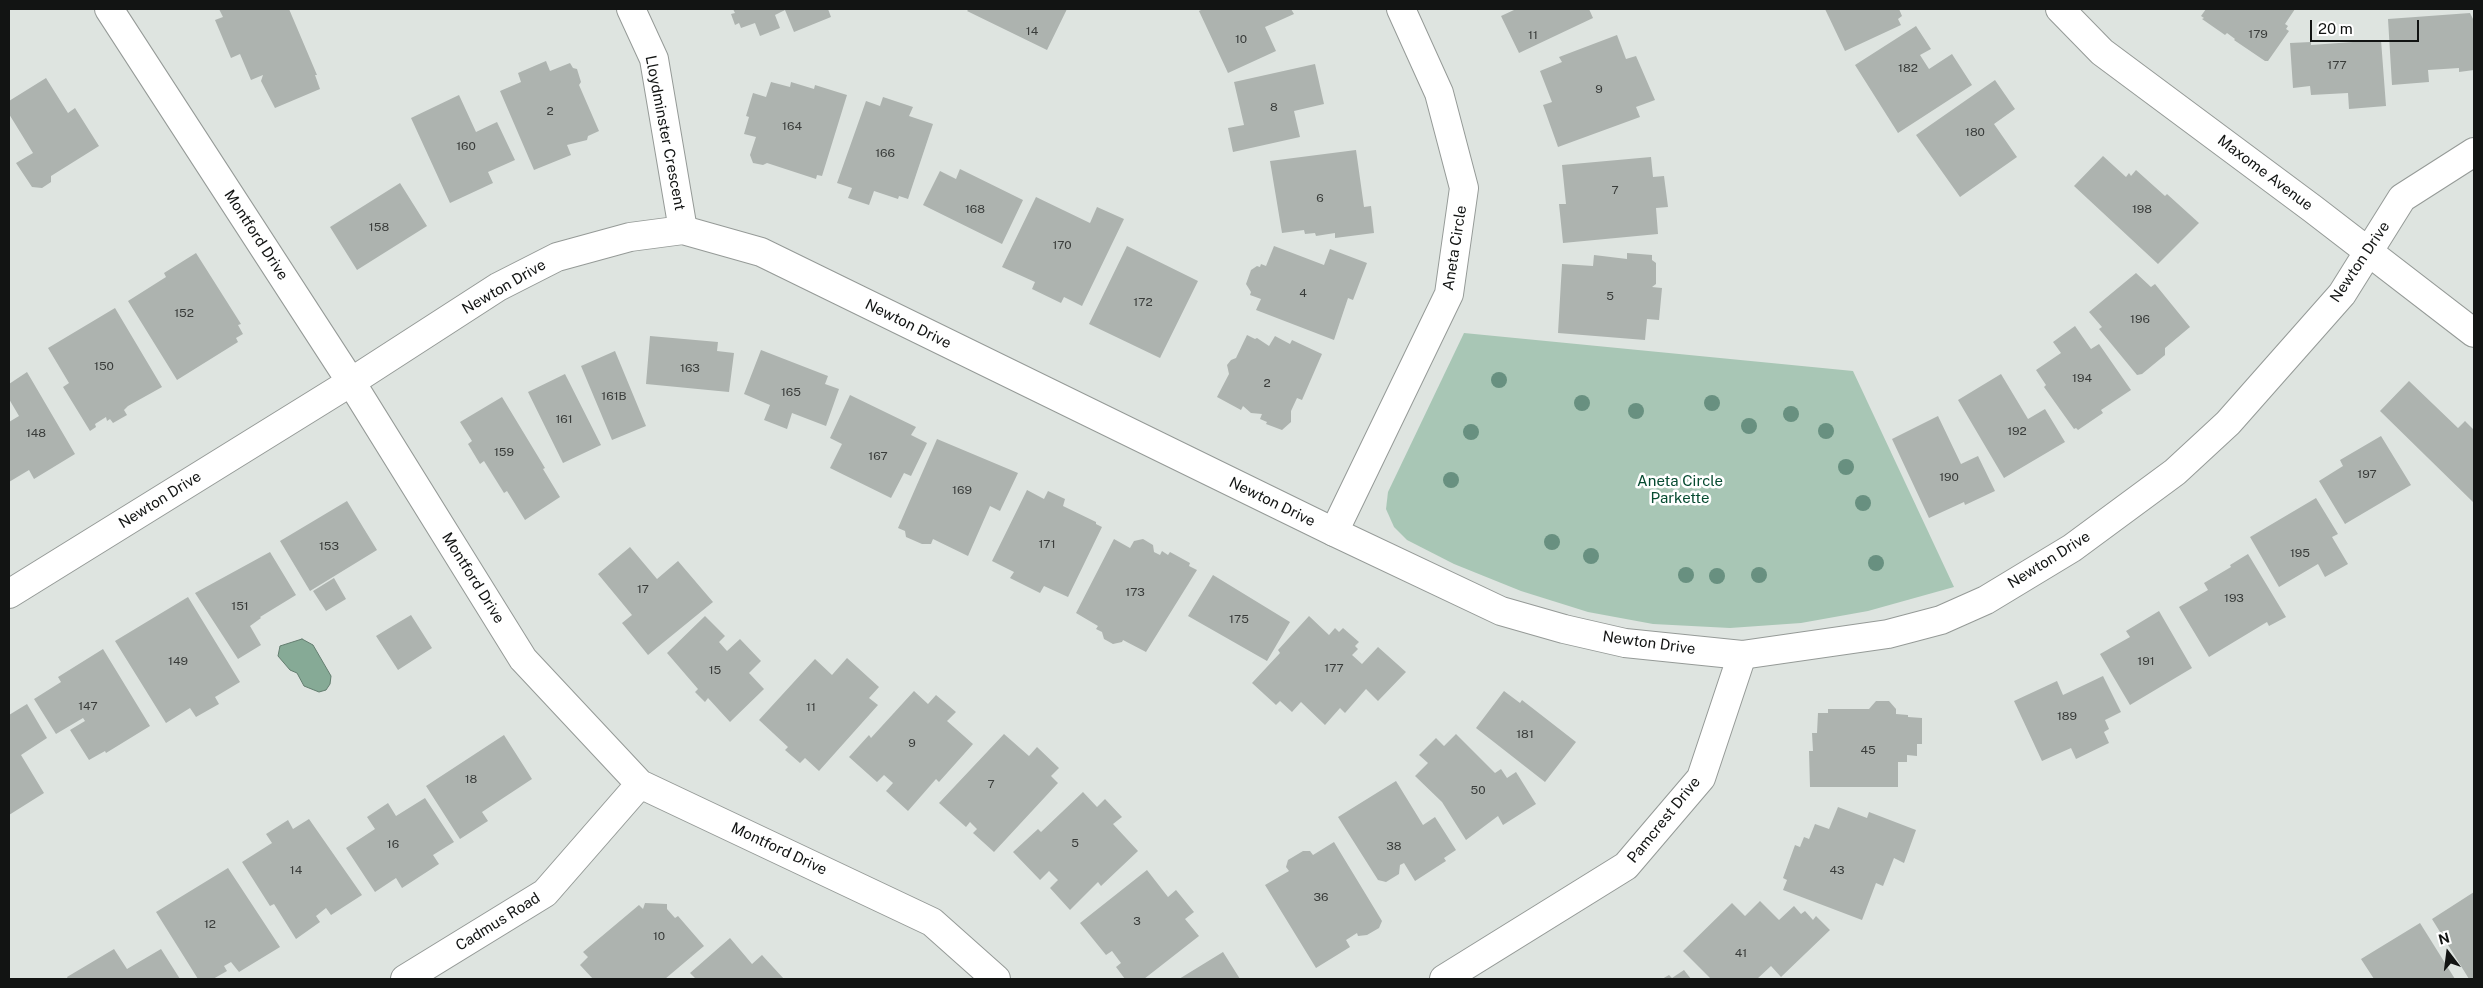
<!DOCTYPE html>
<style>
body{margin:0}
#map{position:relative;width:2483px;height:988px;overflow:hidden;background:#dee4e0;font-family:"Public Sans",sans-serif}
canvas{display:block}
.frame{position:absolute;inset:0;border:10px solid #121413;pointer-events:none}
.north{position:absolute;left:2423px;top:928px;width:50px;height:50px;-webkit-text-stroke:4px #fff;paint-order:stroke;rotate:345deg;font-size:14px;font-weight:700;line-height:20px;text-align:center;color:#121413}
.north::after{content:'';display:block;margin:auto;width:18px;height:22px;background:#121413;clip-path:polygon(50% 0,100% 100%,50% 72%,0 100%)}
.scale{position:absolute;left:2310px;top:20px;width:109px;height:22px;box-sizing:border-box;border:2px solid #121413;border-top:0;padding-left:6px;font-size:15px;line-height:18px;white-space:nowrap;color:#121413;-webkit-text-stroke:4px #fff;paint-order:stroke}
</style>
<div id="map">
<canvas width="2483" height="988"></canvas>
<div class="frame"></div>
<div class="north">N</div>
<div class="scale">20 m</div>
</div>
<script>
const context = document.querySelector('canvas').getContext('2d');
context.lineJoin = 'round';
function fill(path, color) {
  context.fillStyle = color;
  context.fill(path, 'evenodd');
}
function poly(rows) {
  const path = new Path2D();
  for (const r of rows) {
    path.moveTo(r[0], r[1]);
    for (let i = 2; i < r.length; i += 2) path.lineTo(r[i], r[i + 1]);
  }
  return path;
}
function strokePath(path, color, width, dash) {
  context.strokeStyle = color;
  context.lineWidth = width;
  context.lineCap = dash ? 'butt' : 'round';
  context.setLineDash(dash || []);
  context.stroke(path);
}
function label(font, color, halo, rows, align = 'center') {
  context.font = font + ' "Public Sans",sans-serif';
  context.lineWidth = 5;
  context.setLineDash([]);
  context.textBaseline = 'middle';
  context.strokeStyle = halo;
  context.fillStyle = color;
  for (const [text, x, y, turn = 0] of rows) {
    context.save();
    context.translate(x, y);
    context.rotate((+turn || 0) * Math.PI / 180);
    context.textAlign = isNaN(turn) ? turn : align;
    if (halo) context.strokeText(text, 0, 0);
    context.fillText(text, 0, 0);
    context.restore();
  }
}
const green = poly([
 [1464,333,1853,371,1954,587,1868,611,1801,623,1730,628,1653,624,1588,612,1521,591,1454,564,1407,540,1394,527,1386,509,1388,492]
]);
const water = poly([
 [302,639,313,645,331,676,330,684,326,690,319,692,304,686,297,673,290,670,278,656,280,646,302,639]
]);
const building = poly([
 [219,9,289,9,317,75,315,75,320,89,275,108,261,81,263,75,251,80,240,54,231,58,215,20,223,17],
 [733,9,828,9,831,17,794,32,785,10,775,15,780,28,760,36,755,23,741,28,739,23,735,25,731,14,735,13],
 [969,9,1067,9,1047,50,967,11],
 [1203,9,1291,9,1294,14,1265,27,1276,51,1228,73,1199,11],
 [1513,9,1589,9,1593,18,1519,53,1501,16,1514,10],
 [1825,9,1899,9,1902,16,1898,19,1901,25,1845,51],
 [2206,9,2295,9,2285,24,2288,26,2286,29,2289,31,2268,61,2265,61,2234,40,2235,39,2227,33,2225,35,2202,19,2204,18,2201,16],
 [2470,13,2474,21,2474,70,2459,72,2459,68,2428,70,2429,82,2392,85,2388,19],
 [1916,26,1931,49,1920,55,1929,69,1952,54,1972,85,1898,133,1855,65],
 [1617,35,1626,59,1636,56,1655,100,1636,107,1640,117,1558,147,1543,105,1552,102,1540,71,1562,62,1559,57],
 [2381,40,2386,106,2349,109,2348,93,2311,95,2310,86,2293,88,2290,43,2311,42,2311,45],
 [546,61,550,71,570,63,573,68,577,69,581,82,579,85,599,131,588,136,587,140,567,145,571,155,534,170,500,91,521,82,518,73],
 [1315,64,1324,104,1294,111,1300,137,1233,152,1228,128,1244,125,1234,82],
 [46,78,68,113,75,108,99,146,51,176,51,182,42,188,32,187,16,163,33,153,9,114,9,101],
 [1995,80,2015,109,1994,124,2017,157,1960,197,1916,135],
 [771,82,790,87,791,82,814,89,815,85,847,95,822,176,817,175,816,179,767,163,763,165,753,163,750,155,756,137,744,134,749,117,746,116,753,93,766,97],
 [459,95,476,132,497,122,515,160,488,172,493,183,450,203,411,118],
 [883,97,913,107,909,116,933,124,908,199,899,196,898,199,874,191,869,205,848,198,852,188,837,183,866,101,880,106],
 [1356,150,1364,207,1371,206,1374,233,1335,238,1335,233,1316,236,1315,233,1305,234,1304,230,1282,233,1270,161],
 [2103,156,2126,177,2129,173,2131,176,2136,170,2165,196,2167,194,2199,223,2158,264,2074,186],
 [1651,157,1653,177,1664,176,1668,207,1656,208,1658,234,1563,243,1559,204,1566,204,1562,165],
 [960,169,1023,200,1002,244,923,205,940,171,956,179],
 [400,183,427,226,357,270,330,227],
 [1036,197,1090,223,1097,207,1124,219,1082,306,1064,297,1061,303,1032,289,1035,282,1002,267],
 [1127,246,1198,281,1160,358,1089,324],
 [1274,246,1324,265,1330,249,1367,263,1353,300,1348,298,1334,340,1256,310,1261,299,1250,295,1251,292,1246,284,1251,270,1257,266,1260,267,1261,264,1266,266],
 [196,253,241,324,238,325,243,334,236,338,238,342,177,380,128,301,166,277,164,273],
 [1627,253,1652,255,1652,260,1656,263,1656,284,1652,287,1662,288,1659,320,1647,319,1645,340,1558,333,1562,264,1593,266,1594,255,1627,259],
 [2136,273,2151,287,2155,284,2190,327,2165,348,2165,355,2142,374,2137,375,2099,329,2102,327,2089,312],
 [115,308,162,387,128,406,124,410,127,415,113,423,110,419,107,421,106,417,95,424,96,427,90,431,63,387,69,383,48,348],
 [2075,326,2091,349,2099,344,2131,390,2101,410,2103,413,2078,430,2076,428,2074,429,2044,387,2046,385,2036,370,2061,353,2053,342],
 [1247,335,1255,339,1257,338,1269,346,1275,336,1290,344,1292,340,1322,354,1302,400,1297,398,1291,411,1291,422,1282,430,1266,424,1267,422,1260,419,1262,414,1251,413,1243,406,1241,410,1217,397,1229,374,1227,365,1231,360,1236,358],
 [650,336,718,342,717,351,734,353,729,392,646,384],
 [761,350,828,376,825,384,839,389,826,426,792,413,787,429,764,420,770,405,744,394],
 [615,351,646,426,612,440,581,366],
 [27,372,75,454,34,479,29,470,9,482,9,422,19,416,9,399,9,384],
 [565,374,601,445,563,463,528,392],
 [2001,374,2028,419,2045,409,2065,442,2004,478,1958,400],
 [2409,381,2458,428,2465,421,2474,430,2474,503,2380,411],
 [850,395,916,427,911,435,927,443,911,476,904,473,891,498,830,468,842,444,830,438],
 [502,397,545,468,543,469,560,497,525,520,507,491,504,493,484,461,480,464,468,444,472,441,460,422],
 [1938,416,1961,464,1978,456,1995,491,1965,505,1964,502,1929,518,1892,439],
 [2381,436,2411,485,2345,524,2319,481,2343,466,2340,460],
 [937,439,1018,473,1000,511,990,506,968,556,933,539,931,544,922,544,906,537,905,531,898,528],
 [1027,490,1044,499,1048,491,1065,499,1063,506,1096,522,1096,524,1102,527,1068,597,1044,586,1040,593,1010,578,1014,572,992,561],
 [2316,498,2338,534,2332,537,2348,564,2325,577,2318,564,2279,587,2250,537],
 [347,501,377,550,310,591,280,541],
 [1114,539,1130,548,1134,541,1143,539,1153,545,1154,552,1160,555,1162,551,1168,555,1170,552,1190,563,1189,566,1197,570,1146,652,1123,640,1122,642,1113,644,1104,639,1102,632,1096,629,1098,626,1076,613],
 [630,547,657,579,678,561,713,602,648,655,622,623,632,615,598,574],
 [270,552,296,595,260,617,261,618,250,626,261,645,238,659,195,593],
 [2248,554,2286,617,2269,626,2267,622,2209,657,2179,607,2208,590,2204,583,2231,567,2230,565],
 [1213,575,1290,622,1267,661,1188,616],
 [334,578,346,599,326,611,313,591],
 [188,597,240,682,215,697,219,704,196,717,190,708,166,723,115,641],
 [2159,611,2192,668,2130,705,2100,654,2130,637,2126,631],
 [411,615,432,648,398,670,376,636],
 [705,616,725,636,719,642,727,651,740,639,761,661,749,673,764,689,730,722,708,698,705,702,695,692,698,689,667,653],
 [1309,616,1329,635,1335,628,1339,632,1343,628,1359,642,1355,646,1358,649,1352,655,1362,664,1378,647,1406,672,1378,701,1366,689,1345,713,1340,708,1325,725,1301,702,1292,712,1280,701,1276,705,1252,683,1280,653,1278,650],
 [103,649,150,726,106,753,105,751,89,760,70,730,85,721,83,718,56,734,34,699,61,682,58,677],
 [847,658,879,687,869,698,878,705,819,771,805,758,800,763,785,750,788,747,759,720,815,659,832,675],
 [2103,676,2121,712,2105,720,2109,729,2104,732,2109,743,2076,759,2071,748,2042,761,2014,701,2057,681,2063,695],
 [914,691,928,704,936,695,956,712,947,721,973,744,939,782,936,779,908,811,886,791,893,783,884,775,877,782,849,757,869,735,871,738],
 [1504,691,1520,703,1522,700,1576,742,1545,782,1476,728],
 [1876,701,1889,701,1896,709,1896,714,1908,715,1908,717,1922,718,1922,744,1917,744,1917,756,1907,755,1907,762,1898,762,1898,787,1810,787,1809,751,1813,751,1812,733,1817,733,1818,713,1828,713,1828,709,1869,709],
 [27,704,47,738,21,755,44,793,9,815,9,715],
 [1004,734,1029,756,1037,747,1059,768,1051,776,1058,783,994,852,973,833,977,829,970,822,966,827,939,803],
 [1456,734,1495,773,1501,769,1507,778,1516,772,1536,804,1503,825,1498,816,1466,840,1442,802,1415,776,1428,763,1419,755,1436,738,1444,746],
 [504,735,532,779,482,812,488,821,460,839,426,786],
 [1396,781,1423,825,1435,817,1456,850,1444,858,1446,861,1415,881,1404,863,1400,865,1399,874,1386,882,1378,880,1338,817],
 [1083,792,1097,807,1105,799,1122,817,1113,824,1138,851,1101,886,1098,882,1070,910,1050,888,1058,880,1049,871,1040,880,1013,852,1038,829,1041,832],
 [425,798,454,842,433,855,439,864,402,888,396,878,375,892,346,848,375,829,367,817,388,803,396,816],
 [1838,807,1867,818,1869,812,1916,830,1904,863,1894,858,1883,886,1876,883,1862,920,1783,890,1787,880,1783,878,1795,845,1800,847,1804,837,1809,839,1815,824,1829,829],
 [309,819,362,895,331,915,326,908,316,916,320,922,296,939,274,904,270,906,242,862,272,843,266,834,288,820,293,829],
 [1334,842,1382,921,1379,928,1367,935,1358,936,1357,933,1346,940,1350,947,1316,968,1265,885,1289,871,1286,867,1288,860,1303,851,1310,851,1313,855],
 [228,868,280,947,239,972,231,962,224,966,227,971,213,979,198,979,156,912],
 [1147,870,1168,897,1176,890,1194,912,1185,919,1199,936,1144,979,1125,979,1116,967,1121,963,1112,951,1106,955,1080,923],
 [2474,892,2474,979,2469,979,2432,919],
 [1760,901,1779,920,1794,906,1801,914,1805,911,1813,920,1816,916,1830,930,1781,977,1771,966,1757,979,1711,979,1683,951,1732,903,1745,916],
 [645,903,667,904,667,909,675,918,678,916,704,946,665,979,593,979,580,965,588,957,583,952,639,905,643,909],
 [2420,923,2455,979,2374,979,2361,959],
 [730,938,752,964,762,955,784,979,696,979,690,973],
 [114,949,127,969,161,949,180,979,68,979,67,977],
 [1223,952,1240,979,1179,979],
 [1684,970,1691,979,1662,979,1669,975,1672,978]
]);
const street = poly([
 [109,9,351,382,523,659,640,784,932,922,996,979],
 [631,9,654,59,683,230],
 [1334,532,1449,294,1464,188,1439,93,1401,9],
 [405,979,545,893,640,784],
 [1444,979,1626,866,1701,778,1742,655]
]);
const secondary = poly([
 [2060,9,2102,52,2313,209,2474,333],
 [9,594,351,382,498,287,557,257,630,237,683,230,761,252,1334,532,1501,611,1564,629,1625,643,1742,655,1888,634,1941,620,1986,600,2072,548,2175,472,2228,423,2342,294,2402,198,2474,152]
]);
const trees = [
 [1499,380],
 [1582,403],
 [1712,403],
 [1636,411],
 [1791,414],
 [1749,426],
 [1826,431],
 [1471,432],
 [1846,467],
 [1451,480],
 [1863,503],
 [1552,542],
 [1591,556],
 [1876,563],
 [1686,575],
 [1759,575],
 [1717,576]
];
const numberNames = [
 ["14",1032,31],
 ["179",2258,34],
 ["11",1533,35],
 ["10",1241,39],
 ["177",2337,65],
 ["182",1908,68],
 ["9",1599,89],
 ["8",1274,107],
 ["2",550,111],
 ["164",792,126],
 ["180",1975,132],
 ["160",466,146],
 ["166",885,153],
 ["7",1615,190],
 ["6",1320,198],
 ["168",975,209],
 ["198",2142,209],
 ["158",379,227],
 ["170",1062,245],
 ["4",1303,293],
 ["5",1610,296],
 ["172",1143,302],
 ["152",184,313],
 ["196",2140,319],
 ["150",104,366],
 ["163",690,368],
 ["194",2082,378],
 ["2",1267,383],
 ["165",791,392],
 ["161B",614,396],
 ["161",564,419],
 ["192",2017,431],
 ["148",36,433],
 ["159",504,452],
 ["167",878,456],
 ["197",2367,474],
 ["190",1949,477],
 ["169",962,490],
 ["171",1047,544],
 ["153",329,546],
 ["195",2300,553],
 ["17",643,589],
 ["173",1135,592],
 ["193",2234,598],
 ["151",240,606],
 ["175",1239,619],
 ["149",178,661],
 ["191",2146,661],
 ["177",1334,668],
 ["15",715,670],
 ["147",88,706],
 ["11",811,707],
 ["189",2067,716],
 ["181",1525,734],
 ["9",912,743],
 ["45",1868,750],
 ["18",471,779],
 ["7",991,784],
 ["50",1478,790],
 ["5",1075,843],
 ["16",393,844],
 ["38",1394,846],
 ["14",296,870],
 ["43",1837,870],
 ["36",1321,897],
 ["3",1137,921],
 ["12",210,924],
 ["10",659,936],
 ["41",1741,953]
];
const streetNames = [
 ["Lloydminster Crescent",665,133,79],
 ["Maxome Avenue",2265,173,37],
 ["Montford Drive",256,235,57],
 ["Aneta Circle",1455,248,-81],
 ["Newton Drive",2360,262,-56],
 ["Newton Drive",504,287,-30],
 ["Newton Drive",908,324,26],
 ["Newton Drive",160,500,-32],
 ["Newton Drive",1272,502,26],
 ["Newton Drive",2049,560,-32],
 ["Montford Drive",473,578,58],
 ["Newton Drive",1649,643,8],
 ["Pamcrest Drive",1664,820,-51],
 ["Montford Drive",779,849,25],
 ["Cadmus Road",498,922,-32]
];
const parkNames = [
 ["Aneta Circle",1680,481],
 ["Parkette",1680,498]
];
fill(green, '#a8c6b5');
fill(water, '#86aa96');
strokePath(water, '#637d6f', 1);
fill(building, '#adb3af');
strokePath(street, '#959a97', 30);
strokePath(secondary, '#959a97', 30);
strokePath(street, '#fff', 28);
strokePath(secondary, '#fff', 28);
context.fillStyle = '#689080';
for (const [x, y] of trees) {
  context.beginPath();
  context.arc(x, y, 8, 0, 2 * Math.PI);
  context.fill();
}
label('12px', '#393c3a', null, numberNames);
label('15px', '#121413', '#fff', streetNames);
label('15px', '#074b31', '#fff', parkNames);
</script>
